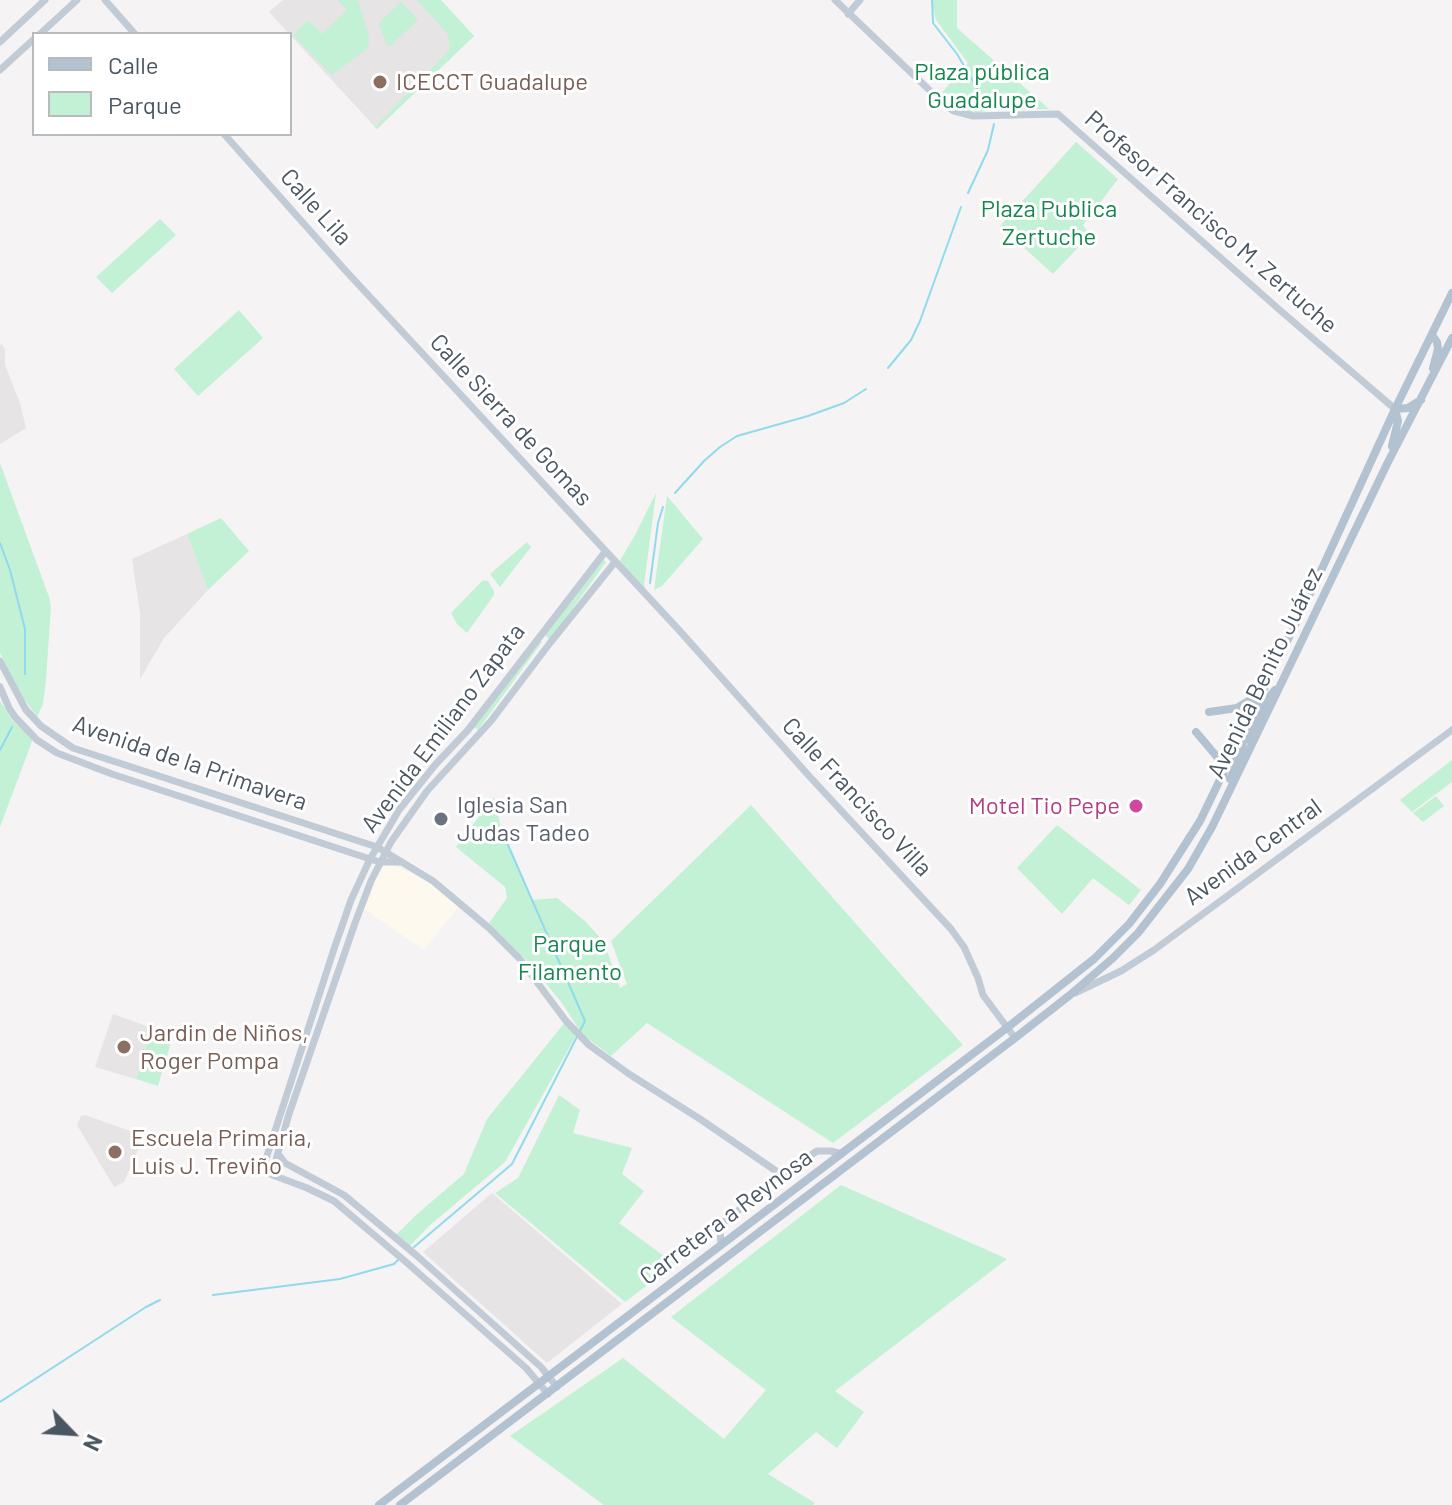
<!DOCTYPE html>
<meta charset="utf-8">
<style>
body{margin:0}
#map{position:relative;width:1452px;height:1505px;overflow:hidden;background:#f5f3f3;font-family:Barlow,sans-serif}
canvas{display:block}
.legend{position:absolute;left:32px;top:32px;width:260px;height:104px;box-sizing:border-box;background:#fff;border:2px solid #b7bbc0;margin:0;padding:10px 14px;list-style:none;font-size:24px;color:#4a5661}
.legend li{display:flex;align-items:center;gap:16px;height:40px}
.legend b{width:40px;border:2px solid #b7bbc0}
.north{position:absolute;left:32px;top:1393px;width:80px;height:80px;-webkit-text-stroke:6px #fff;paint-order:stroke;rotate:115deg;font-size:22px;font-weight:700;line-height:32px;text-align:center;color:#4a5661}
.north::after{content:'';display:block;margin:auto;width:28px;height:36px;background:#4a5661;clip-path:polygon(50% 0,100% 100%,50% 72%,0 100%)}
</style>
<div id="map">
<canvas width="1452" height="1505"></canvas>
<ul class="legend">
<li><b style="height:10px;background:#b3c2d1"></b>Calle</li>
<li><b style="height:22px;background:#c3f1d5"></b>Parque</li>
</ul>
<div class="north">N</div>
</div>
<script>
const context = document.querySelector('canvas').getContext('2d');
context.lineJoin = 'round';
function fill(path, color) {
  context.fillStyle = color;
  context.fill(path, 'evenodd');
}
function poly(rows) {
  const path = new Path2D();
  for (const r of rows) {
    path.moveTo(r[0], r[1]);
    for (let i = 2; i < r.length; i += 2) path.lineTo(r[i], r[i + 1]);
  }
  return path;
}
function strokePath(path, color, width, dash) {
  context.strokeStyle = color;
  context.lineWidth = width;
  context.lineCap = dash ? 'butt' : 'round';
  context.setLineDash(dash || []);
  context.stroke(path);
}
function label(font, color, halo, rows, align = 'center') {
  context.font = font + ' Barlow,sans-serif';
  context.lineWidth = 6;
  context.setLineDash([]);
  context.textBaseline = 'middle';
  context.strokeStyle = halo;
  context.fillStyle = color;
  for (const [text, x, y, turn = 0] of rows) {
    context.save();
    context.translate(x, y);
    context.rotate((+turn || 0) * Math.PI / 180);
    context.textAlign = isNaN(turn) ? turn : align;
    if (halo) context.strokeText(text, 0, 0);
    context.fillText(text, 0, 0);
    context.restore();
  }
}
const commercial = poly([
 [386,862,430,882,460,905,424,950,364,909,378,875]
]);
const education = poly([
 [283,0,441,0,474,36,377,129,269,12],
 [2,344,5,350,5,365,20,403,26,428,0,444,0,345],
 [187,534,208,590,164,638,140,679,140,613,132,559],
 [113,1014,152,1028,136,1079,95,1067],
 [85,1115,141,1135,141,1143,124,1182,114,1187,77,1125,81,1116],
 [492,1193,622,1304,547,1363,423,1252]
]);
const green = poly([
 [338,0,358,0,369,37,368,48,332,75,293,35,308,20,322,34,347,10],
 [417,0,441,0,474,36,377,129,375,127,446,54,450,46,447,33],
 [932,0,957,0,957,28,1049,109,990,110,968,115,937,98,968,63,936,20,932,5],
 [401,2,418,20,390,46,387,46,379,25,380,22],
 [1076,142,1118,179,1083,225,1090,235,1053,274,1000,226],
 [160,219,176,235,112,293,96,277],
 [239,310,263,338,198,396,174,369],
 [0,463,49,597,51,607,46,680,43,704,37,717,23,697,0,653],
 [656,493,644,585,647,595,618,564,635,535],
 [667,496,703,539,662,586,654,590],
 [221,518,249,551,208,590,187,534],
 [527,542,531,547,500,587,490,574],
 [599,556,606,562,550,640,541,631],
 [483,580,488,581,494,591,494,595,467,633,457,624,451,613],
 [537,637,542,642,478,730,470,724],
 [0,701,12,720,33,739,0,827],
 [1452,760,1452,782,1412,812,1400,800],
 [1436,796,1444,806,1423,822,1413,813],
 [494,797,501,829,532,900,557,898,585,921,604,942,620,988,627,984,611,941,751,805,963,1045,833,1143,647,1023,611,1056,582,1034,562,1003,529,963,489,923,507,898,505,887,456,847],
 [1057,825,1141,890,1129,905,1093,878,1062,914,1017,868],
 [566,1021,577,1034,505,1162,429,1226,408,1248,394,1237,416,1215,464,1174,487,1119],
 [152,1028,173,1036,158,1086,136,1079],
 [559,1095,580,1110,573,1133,632,1148,622,1174,644,1191,619,1223,675,1264,625,1302,495,1193,518,1178],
 [841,1185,1007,1259,835,1391,864,1412,837,1448,816,1432,768,1474,815,1503,813,1505,604,1505,510,1436,623,1358,724,1439,766,1390,671,1317]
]);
const stream = poly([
 [932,0,933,23,957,54,990,110],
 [968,193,988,150,994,124],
 [888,368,911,340,920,321,961,207],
 [675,493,704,461,720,447,737,436,808,416,844,403,866,389],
 [0,543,10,570,25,629,25,674],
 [650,583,658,523,663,507],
 [0,750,12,727],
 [414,1247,512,1164,585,1021,501,829],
 [213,1295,340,1279,394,1264,399,1259],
 [0,1402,146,1307,160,1300]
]);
const secondary = poly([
 [105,0,135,34],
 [835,0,945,105,954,111,973,116,1058,114,1282,312,1395,409],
 [848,14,860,0],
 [40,34,77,0],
 [0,42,45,0],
 [0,70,34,39],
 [224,134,345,270,678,629,810,777,951,929,964,947,978,978,983,995,1015,1038],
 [0,661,26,710,41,726,73,748,377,847,433,881,489,928,519,958,566,1021,589,1045,629,1074,700,1119,782,1175],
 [0,687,9,708,15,717,37,740,57,753,112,774,370,859,380,862,399,862],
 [1075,993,1121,971,1154,950,1452,730],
 [278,1154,285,1163,344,1195,416,1255,541,1367,557,1387],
 [272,1174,289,1114,355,923,371,881,391,842,427,791,491,721,550,643,615,562],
 [721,1244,720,1231,724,1222,782,1175,817,1151,831,1151,842,1154],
 [548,1394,526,1368,406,1262,334,1201,307,1188,262,1171,334,949,351,900,370,859,399,810,435,765,468,730,605,552]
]);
const primary = poly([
 [1432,335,1437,342,1438,349,1433,368],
 [1392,446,1398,421,1395,409,1408,408,1421,400],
 [1209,712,1237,708,1262,693],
 [1196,732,1218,758,1223,775],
 [1241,745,1252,732,1269,697,1275,690],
 [1230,779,1239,759,1243,743],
 [379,1505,1008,1027,1094,959,1129,924,1160,884,1200,821,1320,573,1395,409,1452,293],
 [400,1505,1015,1038,1070,995,1113,958,1138,933,1188,869,1212,827,1387,464,1452,338]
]);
const markers = [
 [380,82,8,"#8d6e63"],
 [1136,806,8,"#d1479c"],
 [441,819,8,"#6b7280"],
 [124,1047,8,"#8d6e63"],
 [115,1152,8,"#8d6e63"]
];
const parkNames = [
 ["Plaza pública",982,72],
 ["Guadalupe",982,100],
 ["Plaza Publica",1049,209],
 ["Zertuche",1049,237],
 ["Parque",570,944],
 ["Filamento",570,972]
];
const educationNames = [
 ["ICECCT Guadalupe",396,82],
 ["Jardin de Niños,",140,1033],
 ["Roger Pompa",140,1061],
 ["Escuela Primaria,",131,1138],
 ["Luis J. Treviño",131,1166]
];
const streetNames = [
 ["Calle Lila",316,207,48],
 ["Profesor Francisco M. Zertuche",1211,222,41],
 ["Calle Sierra de Gomas",511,420,47],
 ["Avenida Benito Juárez",1265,673,-64],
 ["Avenida Emiliano Zapata",443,728,-53],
 ["Avenida de la Primavera",190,763,19],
 ["Calle Francisco Villa",857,797,47],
 ["Avenida Central",1253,852,-36],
 ["Carretera a Reynosa",726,1217,-37]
];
const worshipNames = [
 ["Iglesia San",457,805],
 ["Judas Tadeo",457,833]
];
const hotelNames = [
 ["Motel Tio Pepe",1120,806]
];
fill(commercial, '#fdf9ef');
fill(education, '#e6e4e5');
fill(green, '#c3f1d5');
strokePath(stream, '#90daee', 2);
strokePath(secondary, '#c1cbd6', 7);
strokePath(primary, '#b3c2d1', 8);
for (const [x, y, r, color] of markers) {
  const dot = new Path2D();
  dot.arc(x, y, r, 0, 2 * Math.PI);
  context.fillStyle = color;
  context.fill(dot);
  strokePath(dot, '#fff', 3);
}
label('24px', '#17864f', '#fff', parkNames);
label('24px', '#785e54', '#fff', educationNames, 'left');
label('24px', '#4a5661', '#fff', streetNames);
label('24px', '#5b616d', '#fff', worshipNames, 'left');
label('24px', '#b23c85', '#fff', hotelNames, 'right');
</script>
